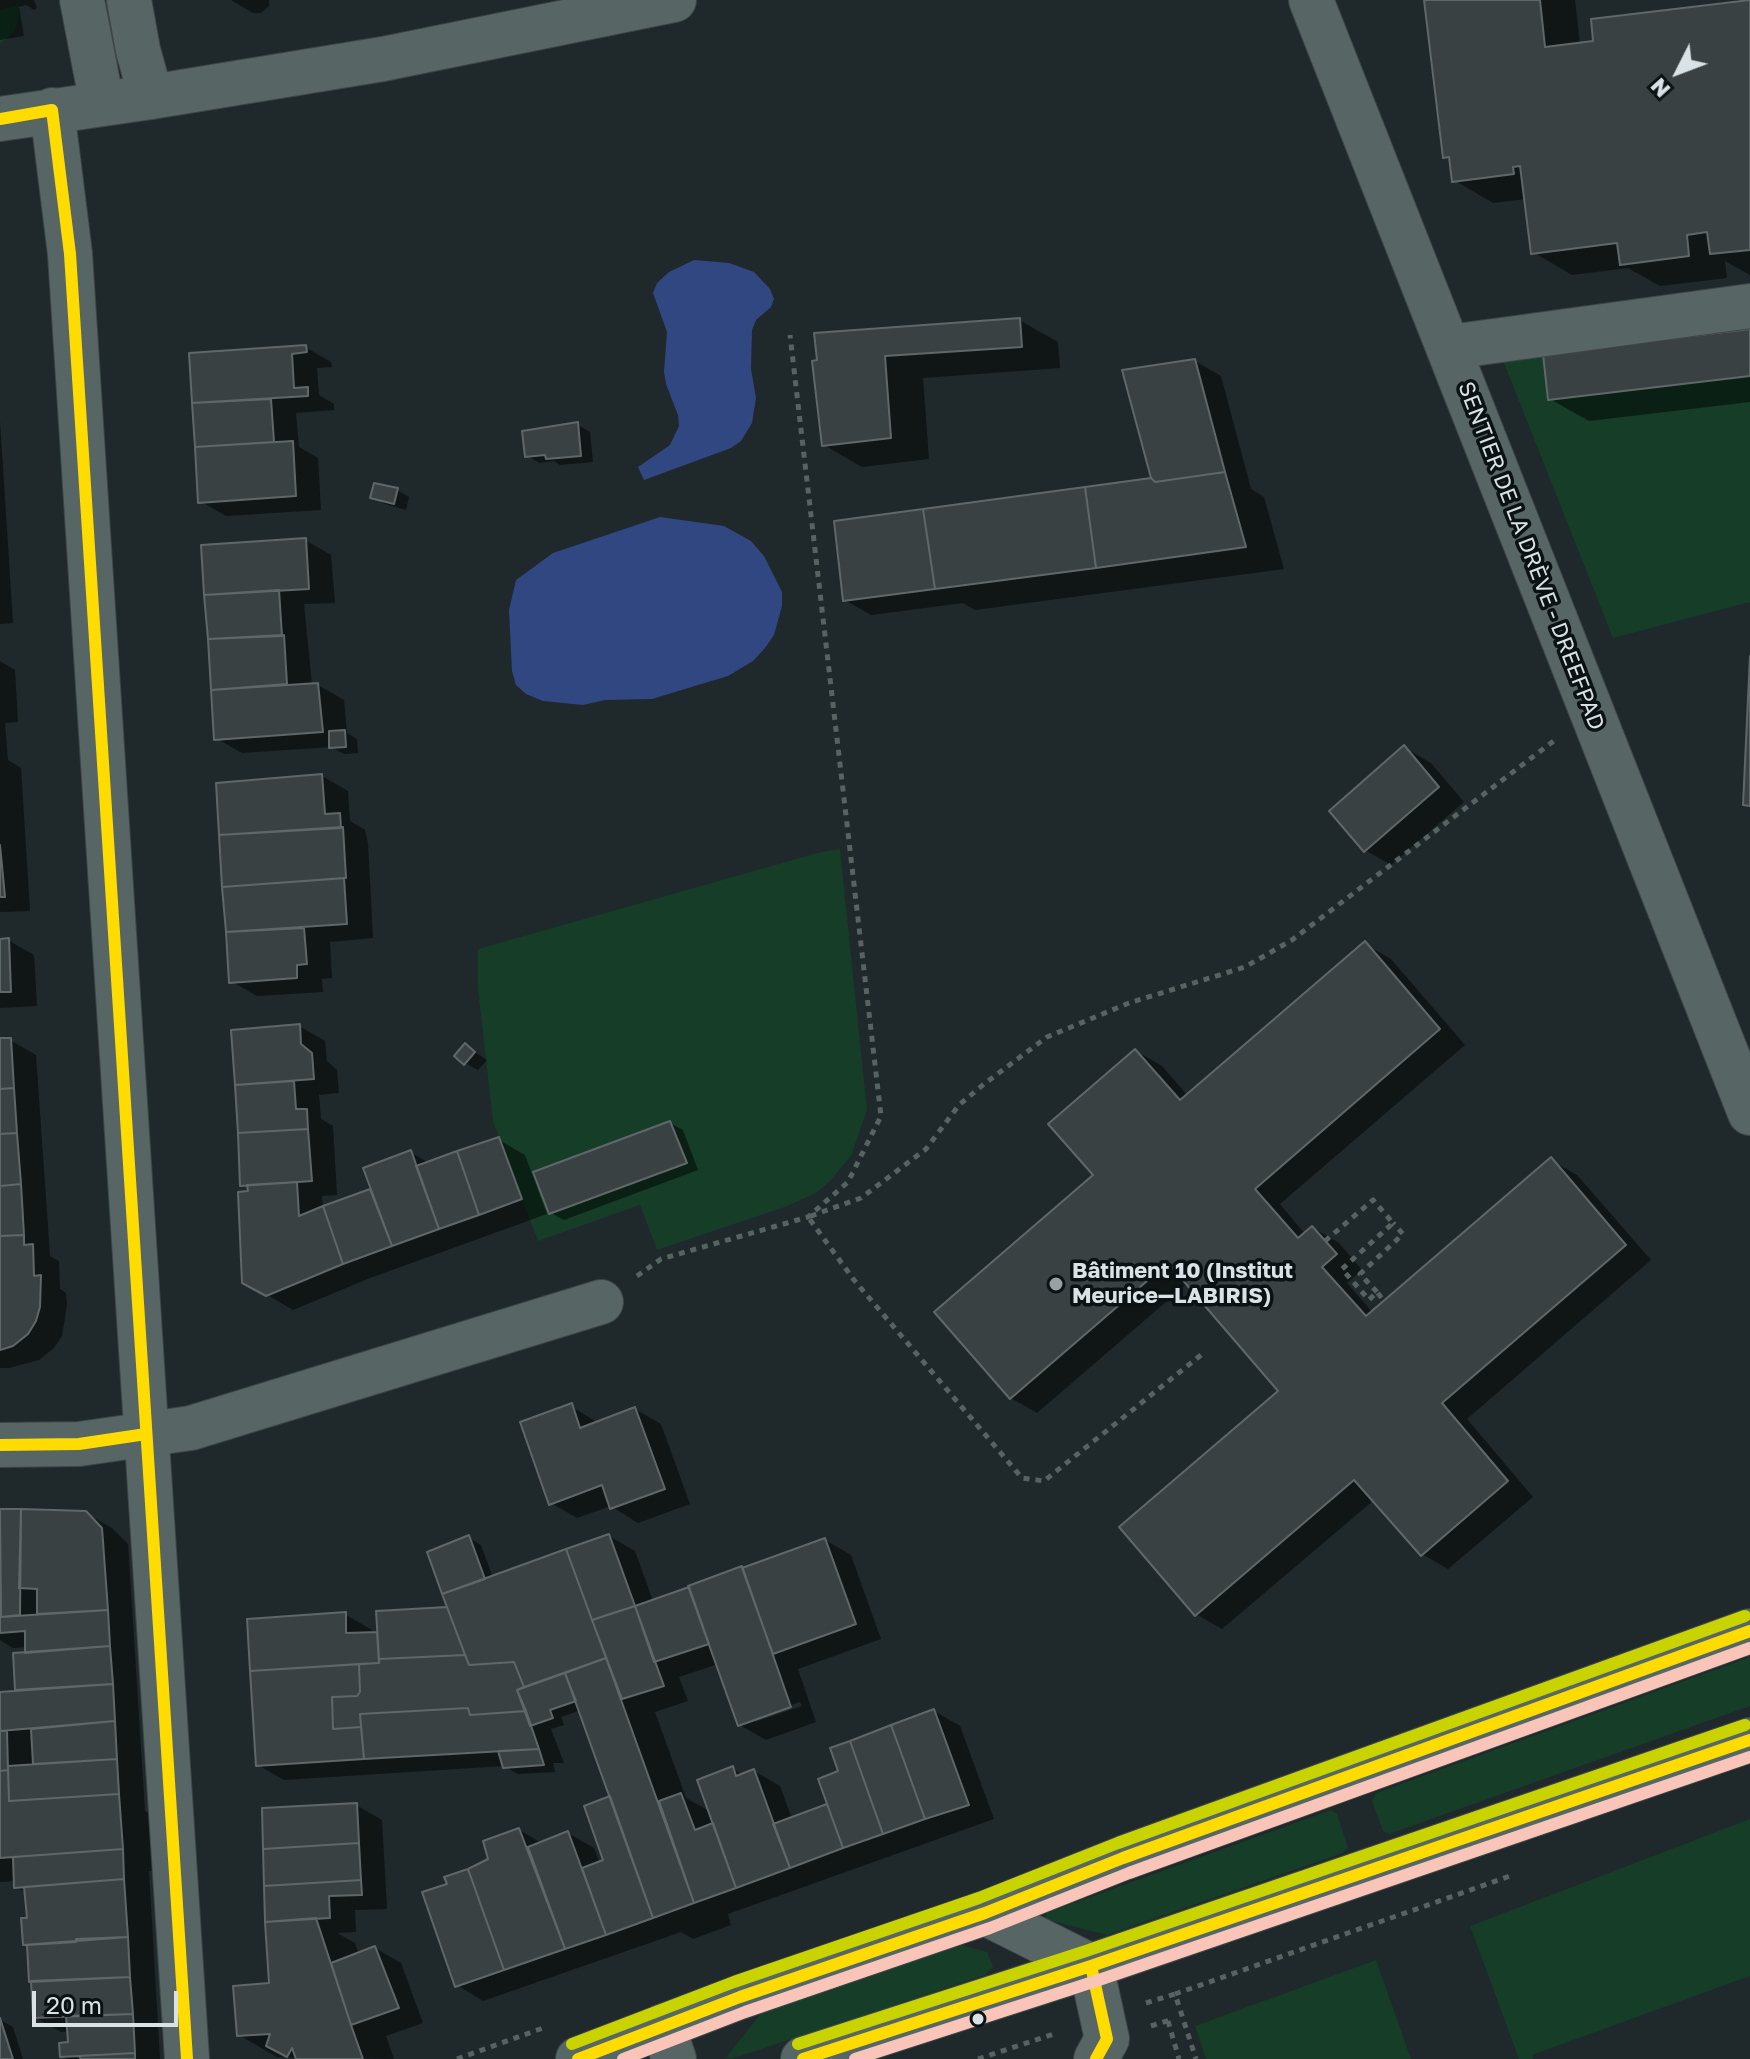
<!DOCTYPE html>
<meta charset="utf-8">
<style>
body{margin:0}
#map{position:relative;width:1750px;height:2059px;overflow:hidden;background:#1f282a;font-family:"Golos Text",sans-serif}
canvas{display:block}
.north{position:absolute;left:1638px;top:32px;width:80px;height:80px;-webkit-text-stroke:6px #0b1213;paint-order:stroke;rotate:228deg;font-size:22px;font-weight:700;line-height:32px;text-align:center;color:#d9e2e4}
.north::after{content:'';display:block;margin:auto;width:28px;height:36px;background:#d9e2e4;clip-path:polygon(50% 0,100% 100%,50% 72%,0 100%)}
.scale{position:absolute;left:32px;top:1991px;width:146px;height:36px;box-sizing:border-box;border:4px solid #d9e2e4;border-top:0;padding-left:10px;font-size:24px;line-height:28px;white-space:nowrap;color:#d9e2e4;-webkit-text-stroke:6px #0b1213;paint-order:stroke}
</style>
<div id="map">
<canvas width="1750" height="2059"></canvas>
<div class="north">N</div>
<div class="scale">20 m</div>
</div>
<script>
const context = document.querySelector('canvas').getContext('2d');
context.lineJoin = 'round';
function fill(path, color) {
  context.fillStyle = color;
  context.fill(path, 'evenodd');
}
function poly(rows) {
  const path = new Path2D();
  for (const r of rows) {
    path.moveTo(r[0], r[1]);
    for (let i = 2; i < r.length; i += 2) path.lineTo(r[i], r[i + 1]);
  }
  return path;
}
function strokePath(path, color, width, dash) {
  context.strokeStyle = color;
  context.lineWidth = width;
  context.lineCap = dash ? 'butt' : 'round';
  context.setLineDash(dash || []);
  context.stroke(path);
}
function label(font, color, halo, rows, align = 'center') {
  context.font = font + ' "Golos Text",sans-serif';
  context.lineWidth = 7;
  context.setLineDash([]);
  context.textBaseline = 'middle';
  context.strokeStyle = halo;
  context.fillStyle = color;
  for (const [text, x, y, turn = 0] of rows) {
    context.save();
    context.translate(x, y);
    context.rotate((+turn || 0) * Math.PI / 180);
    context.textAlign = isNaN(turn) ? turn : align;
    if (halo) context.strokeText(text, 0, 0);
    context.fillText(text, 0, 0);
    context.restore();
  }
}
const green = poly([
 [19,5,19,17,14,32,0,44,0,10],
 [1750,322,1750,602,1613,638,1500,353],
 [840,849,867,1110,851,1156,830,1181,816,1193,785,1207,657,1250,640,1205,538,1241,493,1121,478,990,478,949,821,852],
 [1750,1657,1750,1706,1389,1834,1383,1831,1372,1801,1376,1793],
 [1331,1810,1337,1814,1348,1847,1343,1853,1107,1935,1045,1919,1046,1913],
 [1750,1819,1750,1976,1532,2055,1533,2059,1519,2059,1470,1926],
 [958,1944,987,1952,993,1966,990,1971,985,1975,731,2059,726,2057,765,2009],
 [1376,1960,1411,2059,1206,2059,1195,2026]
]);
const water = poly([
 [694,260,729,263,754,272,770,289,774,299,771,307,756,320,752,330,751,369,756,398,752,423,741,441,731,448,644,480,638,467,670,445,679,426,678,415,666,384,664,372,667,332,653,293,657,283,669,272],
 [660,517,724,526,751,541,764,556,782,592,782,606,774,635,765,648,753,661,728,676,652,699,605,700,583,705,543,701,526,694,516,685,512,671,509,610,516,580,553,553]
]);
const shadow = poly([
 [0,0,34,0,37,8,34,10,26,5,19,7,24,36,0,40],
 [231,0,269,0,269,6,261,13,253,13],
 [1426,0,1575,0,1580,44,1750,2,1750,275,1725,261,1727,278,1660,286,1628,268,1572,275,1533,252,1526,199,1493,203,1454,180,1451,160,1445,156],
 [1019,320,1058,342,1060,368,923,378,929,459,862,467,824,445,814,363],
 [1750,331,1750,402,1589,421,1550,399],
 [305,347,331,362,332,367,317,368,319,395,334,404,334,410,296,413,299,447,318,458,321,510,226,516,200,501,191,354],
 [1195,361,1221,376,1251,489,1264,497,1284,569,975,610,963,603,871,615,845,600,1155,479],
 [0,421,13,623,0,624],
 [578,425,590,432,593,462,560,465,554,461,539,463,527,455],
 [397,490,409,497,406,510,385,504,372,497],
 [305,540,331,555,335,603,304,604,312,685,318,685,344,700,347,733,357,739,358,753,344,754,332,747,242,753,216,738,203,547],
 [0,661,15,670,18,722,5,723,8,760,21,768,30,911,0,912],
 [1405,748,1431,763,1464,802,1391,865,1365,850],
 [322,776,348,791,350,821,365,830,368,843,373,938,330,942,332,978,322,979,323,992,257,996,231,981,218,785],
 [8,940,34,955,37,1006,0,1008,0,941],
 [1365,944,1391,959,1465,1045,1280,1204,1305,1234,1313,1228,1339,1243,1362,1270,1347,1283,1373,1313,1551,1160,1577,1175,1651,1260,1467,1419,1533,1497,1448,1569,1422,1554,1374,1500,1222,1629,1196,1614,1281,1391,1188,1283,1037,1413,1011,1398,1095,1176,1136,1051,1162,1066,1188,1096],
 [299,1026,325,1041,327,1061,337,1070,339,1093,319,1095,321,1119,333,1126,337,1195,322,1196,323,1209,373,1190,411,1153,430,1163,499,1140,525,1155,547,1214,370,1278,293,1310,244,1281,250,1193,249,1189,242,1184,233,1032],
 [0,1040,10,1040,36,1055,50,1256,59,1261,60,1289,66,1293,67,1305,62,1336,54,1348,39,1360,9,1368,0,1368],
 [466,1046,487,1060,478,1070,465,1063],
 [670,1123,683,1130,698,1170,564,1220,551,1213],
 [571,1406,598,1423,635,1409,661,1424,690,1504,638,1523,611,1506,577,1518,551,1503],
 [0,1511,85,1513,112,1528,128,1544,145,1811,158,1818,161,1870,149,1871,160,2059,67,2059,62,2056,70,2044,69,2031,61,2032,35,2017,29,1946,25,1944,29,1919,27,1893,16,1887,16,1881,0,1882,0,1694,17,1692,15,1655,27,1655,27,1647,13,1648,0,1640],
 [609,1536,635,1551,653,1601,825,1540,851,1555,881,1639,798,1669,816,1722,766,1740,740,1725,718,1664,679,1677,688,1701,655,1712,686,1798,711,1812,732,1769,744,1775,754,1771,780,1786,792,1819,830,1805,841,1772,934,1711,960,1726,994,1819,728,1914,731,1925,693,1939,681,1932,483,2001,457,1985,449,1885,490,1861,519,1830,542,1843,568,1833,594,1848,600,1864,606,1861,612,1797,581,1710,561,1717,564,1725,551,1729,564,1763,553,1763,555,1772,518,1774,504,1766,284,1780,258,1765,346,1615,372,1630,372,1634,379,1634,450,1609,469,1538,481,1545,493,1578],
 [800,1702,802,1706,755,1722,755,1718],
 [356,1805,382,1820,387,1909,355,1910,356,1932,337,1933,355,1943,359,1954,375,1948,401,1963,423,2023,386,2036,394,2059,277,2057,239,2035,271,1985],
 [0,2020,13,2027,23,2059,0,2059]
]);
const building = poly([
 [1424,0,1540,0,1545,47,1593,41,1591,19,1750,0,1750,250,1710,254,1707,232,1687,235,1689,256,1620,265,1617,243,1531,254,1520,166,1513,167,1514,174,1452,182,1449,157,1443,158,1424,0],
 [1020,318,1022,347,885,356,891,438,822,446,812,361,817,360,814,333,1020,318],
 [1750,329,1750,376,1548,400,1543,354,1750,329],
 [306,345,307,352,292,354,294,388,308,387,308,396,192,403,189,353,306,345],
 [1195,359,1225,472,1155,482,1151,478,1122,370,1195,359],
 [271,399,274,442,195,447,192,403,271,399],
 [578,422,581,456,546,459,545,455,525,457,522,431,578,422],
 [293,441,296,496,198,503,195,447,293,441],
 [1225,472,1246,547,1096,568,1085,487,1151,478,1155,482,1225,472],
 [374,483,398,488,394,504,370,498,374,483],
 [1085,487,1096,568,935,589,923,509,1085,487],
 [923,509,935,589,843,601,834,521,923,509],
 [306,538,309,589,204,595,201,545,306,538],
 [279,590,282,636,208,639,204,595,279,590],
 [284,635,287,684,211,690,208,639,284,635],
 [1750,656,1750,806,1743,805,1750,656],
 [318,683,323,732,214,740,211,690,318,683],
 [345,730,346,747,329,748,329,731,345,730],
 [1404,745,1439,787,1364,852,1329,811,1404,745],
 [322,774,325,814,340,813,341,828,219,835,216,783,322,774],
 [343,827,346,878,222,887,219,835,343,827],
 [0,845,5,897,0,897,0,845],
 [344,878,347,924,226,932,222,887,344,878],
 [304,928,307,964,297,965,297,978,229,983,226,932,304,928],
 [9,938,11,992,0,992,0,939,9,938],
 [1365,941,1440,1029,1255,1189,1298,1238,1312,1226,1337,1254,1322,1267,1366,1316,1551,1157,1626,1245,1442,1403,1508,1481,1421,1556,1354,1480,1195,1616,1119,1527,1278,1391,1168,1263,1010,1399,934,1312,1093,1175,1048,1124,1135,1049,1180,1100,1365,941],
 [300,1024,301,1044,312,1053,314,1079,235,1085,231,1030,300,1024],
 [0,1038,11,1038,14,1088,0,1089,0,1038],
 [465,1043,475,1052,464,1065,454,1056,465,1043],
 [294,1081,296,1109,307,1109,308,1129,238,1133,235,1085,294,1081],
 [14,1088,17,1133,0,1134,0,1089,14,1088],
 [670,1121,687,1163,549,1214,533,1172,670,1121],
 [308,1129,312,1181,240,1186,238,1133,308,1129],
 [17,1133,21,1184,0,1186,0,1134,17,1133],
 [499,1137,522,1199,479,1215,457,1151,499,1137],
 [411,1150,439,1229,392,1246,363,1168,411,1150],
 [457,1151,479,1215,439,1229,416,1166,457,1151],
 [297,1182,299,1216,323,1206,343,1264,266,1296,242,1283,238,1192,248,1191,247,1185,297,1182],
 [21,1184,24,1235,0,1236,0,1186,21,1184],
 [370,1189,392,1246,343,1264,323,1206,370,1189],
 [24,1235,24,1245,33,1244,34,1276,41,1275,40,1307,36,1321,28,1334,13,1346,0,1350,0,1236,24,1235],
 [572,1403,580,1428,635,1407,665,1489,610,1509,602,1485,549,1505,520,1422,572,1403],
 [0,1509,21,1509,20,1615,1,1617,0,1509],
 [21,1509,86,1511,102,1528,108,1610,37,1614,37,1589,19,1588,21,1509],
 [609,1534,635,1606,592,1620,566,1549,609,1534],
 [469,1535,485,1579,442,1594,427,1552,469,1535],
 [825,1538,856,1624,773,1654,742,1568,825,1538],
 [566,1549,606,1658,524,1687,514,1662,469,1665,442,1594,566,1549],
 [742,1566,791,1707,738,1726,688,1586,742,1566],
 [689,1587,709,1644,654,1662,635,1606,689,1587],
 [635,1606,664,1686,622,1699,592,1620,635,1606],
 [447,1607,465,1655,379,1659,376,1611,447,1607],
 [108,1610,110,1646,25,1653,25,1631,0,1633,0,1617,108,1610],
 [346,1612,346,1633,377,1632,379,1663,250,1671,247,1619,346,1612],
 [110,1646,113,1684,15,1690,13,1653,110,1646],
 [465,1655,469,1665,514,1662,524,1687,517,1690,526,1711,470,1715,468,1708,360,1714,361,1727,333,1729,332,1697,357,1696,360,1692,359,1664,379,1663,379,1659,465,1655],
 [606,1658,694,1903,653,1918,565,1673,606,1658],
 [359,1664,360,1692,357,1696,332,1697,333,1729,361,1727,364,1759,256,1766,250,1671,359,1664],
 [565,1673,576,1701,550,1710,553,1718,530,1726,517,1690,565,1673],
 [113,1684,115,1721,0,1731,0,1692,113,1684],
 [468,1708,470,1715,526,1711,539,1749,364,1759,360,1714,468,1708],
 [934,1709,969,1805,925,1819,891,1725,934,1709],
 [115,1721,117,1759,33,1764,31,1729,115,1721],
 [891,1725,925,1819,883,1834,850,1741,891,1725],
 [0,1731,7,1731,8,1770,0,1771,0,1731],
 [850,1741,883,1834,843,1848,818,1779,838,1771,830,1748,850,1741],
 [539,1749,544,1765,503,1768,498,1751,539,1749],
 [117,1759,119,1794,9,1801,8,1766,117,1759],
 [733,1766,736,1776,754,1769,790,1868,736,1888,697,1780,733,1766],
 [8,1770,9,1801,119,1794,123,1849,0,1858,0,1771,8,1770],
 [681,1793,695,1830,713,1823,736,1888,694,1903,659,1801,681,1793],
 [610,1796,653,1918,606,1935,582,1868,603,1860,584,1806,610,1796],
 [357,1803,359,1843,263,1849,262,1808,357,1803],
 [827,1804,843,1848,790,1868,773,1824,827,1804],
 [519,1828,565,1949,504,1970,468,1869,488,1859,483,1841,519,1828],
 [568,1831,606,1935,565,1949,528,1847,568,1831],
 [359,1843,361,1880,264,1886,263,1849,359,1843],
 [123,1849,124,1879,14,1888,13,1857,123,1849],
 [468,1869,504,1970,455,1987,422,1892,447,1884,444,1877,468,1869],
 [124,1879,128,1937,23,1945,21,1918,27,1918,24,1887,124,1879],
 [361,1880,362,1895,329,1896,330,1918,265,1922,264,1886,361,1880],
 [316,1918,351,2025,363,2059,296,2059,292,2048,287,2057,266,2046,270,2034,237,2036,233,1986,269,1983,265,1922,316,1918],
 [128,1937,130,1977,29,1982,27,1945,76,1942,76,1939,128,1937],
 [375,1946,399,2008,351,2025,331,1963,375,1946],
 [130,1977,133,2014,33,2018,31,1981,130,1977],
 [133,2014,135,2053,60,2057,59,2043,68,2042,66,2016,133,2014],
 [0,2018,13,2059,0,2059,0,2018],
 [135,2053,135,2059,81,2059,79,2056,135,2053]
]);
const path = poly([
 [1325,1241,1373,1200,1393,1223,1342,1269,1369,1300,1377,1292,1384,1301],
 [637,1276,661,1259,808,1217,848,1182,881,1116,790,335],
 [1377,1292,1360,1274,1403,1234,1393,1223],
 [1201,1355,1044,1481,1022,1478,854,1280,808,1217,861,1198,926,1149,959,1105,984,1084,1047,1037,1129,1003,1245,967,1292,940,1555,740],
 [1175,1994,1510,1876],
 [1146,2003,1175,1994,1196,2059],
 [1168,2021,1179,2059],
 [1151,2026,1173,2019],
 [457,2059,543,2028],
 [978,2059,1057,2033]
]);
const minor = poly([
 [82,0,102,104],
 [129,0,138,50,151,97],
 [1311,0,1750,1113],
 [52,110,70,254,187,2059],
 [0,119,151,97,383,59,674,0],
 [1450,347,1750,306],
 [0,1445,79,1444,191,1428,601,1302],
 [985,1913,1091,1966,1107,2039,1096,2059],
 [663,2026,674,2059]
]);
const major = poly([
 [578,2059,740,1997,985,1913,1123,1858,1750,1631],
 [803,2059,1091,1966,1750,1740]
]);
const bus1 = poly([
 [0,119,52,110,70,254,187,2059],
 [0,1445,79,1444,146,1434],
 [1091,1966,1107,2039,1096,2059],
 [578,2059,740,1997,985,1913,1123,1858,1750,1631],
 [803,2059,1091,1966,1750,1740]
]);
const bus2 = poly([
 [623,2059,745,2012,990,1928,1129,1873,1750,1648],
 [855,2059,1096,1981,1750,1757]
]);
const bus3 = poly([
 [572,2044,734,1982,979,1898,1118,1843,1745,1616],
 [798,2044,1086,1951,1745,1725]
]);
const markers = [
 [1056,1284,8,"#98a1a3"],
 [978,2019,7,"#d9e2e4"]
];
const streetNames = [
 ["SENTIER DE LA DRÈVE - DREEFPAD",1531,556,69]
];
const poiNames = [
 ["Bâtiment 10 (Institut",1072,1271],
 ["Meurice—LABIRIS)",1072,1296]
];
fill(green, '#153d28');
fill(water, '#314782');
fill(shadow, '#0007');
fill(building, '#3a4143');
strokePath(building, '#606769', 2);
strokePath(minor, '#3e4547', 46);
strokePath(major, '#3e4547', 46);
strokePath(path, '#576361', 5, [6, 6]);
strokePath(minor, '#576664', 44);
strokePath(major, '#556766', 44);
strokePath(bus1, '#ffdc01', 12);
strokePath(bus2, '#f9c5b8', 12);
strokePath(bus3, '#c8d300', 12);
for (const [x, y, r, color] of markers) {
  const dot = new Path2D();
  dot.arc(x, y, r, 0, 2 * Math.PI);
  context.fillStyle = color;
  context.fill(dot);
  strokePath(dot, '#0b1213', 3);
}
label('22px', '#d9e2e4', '#0b1213', streetNames);
label('bold 22px', '#d9e2e4', '#0b1213', poiNames, 'left');
</script>
